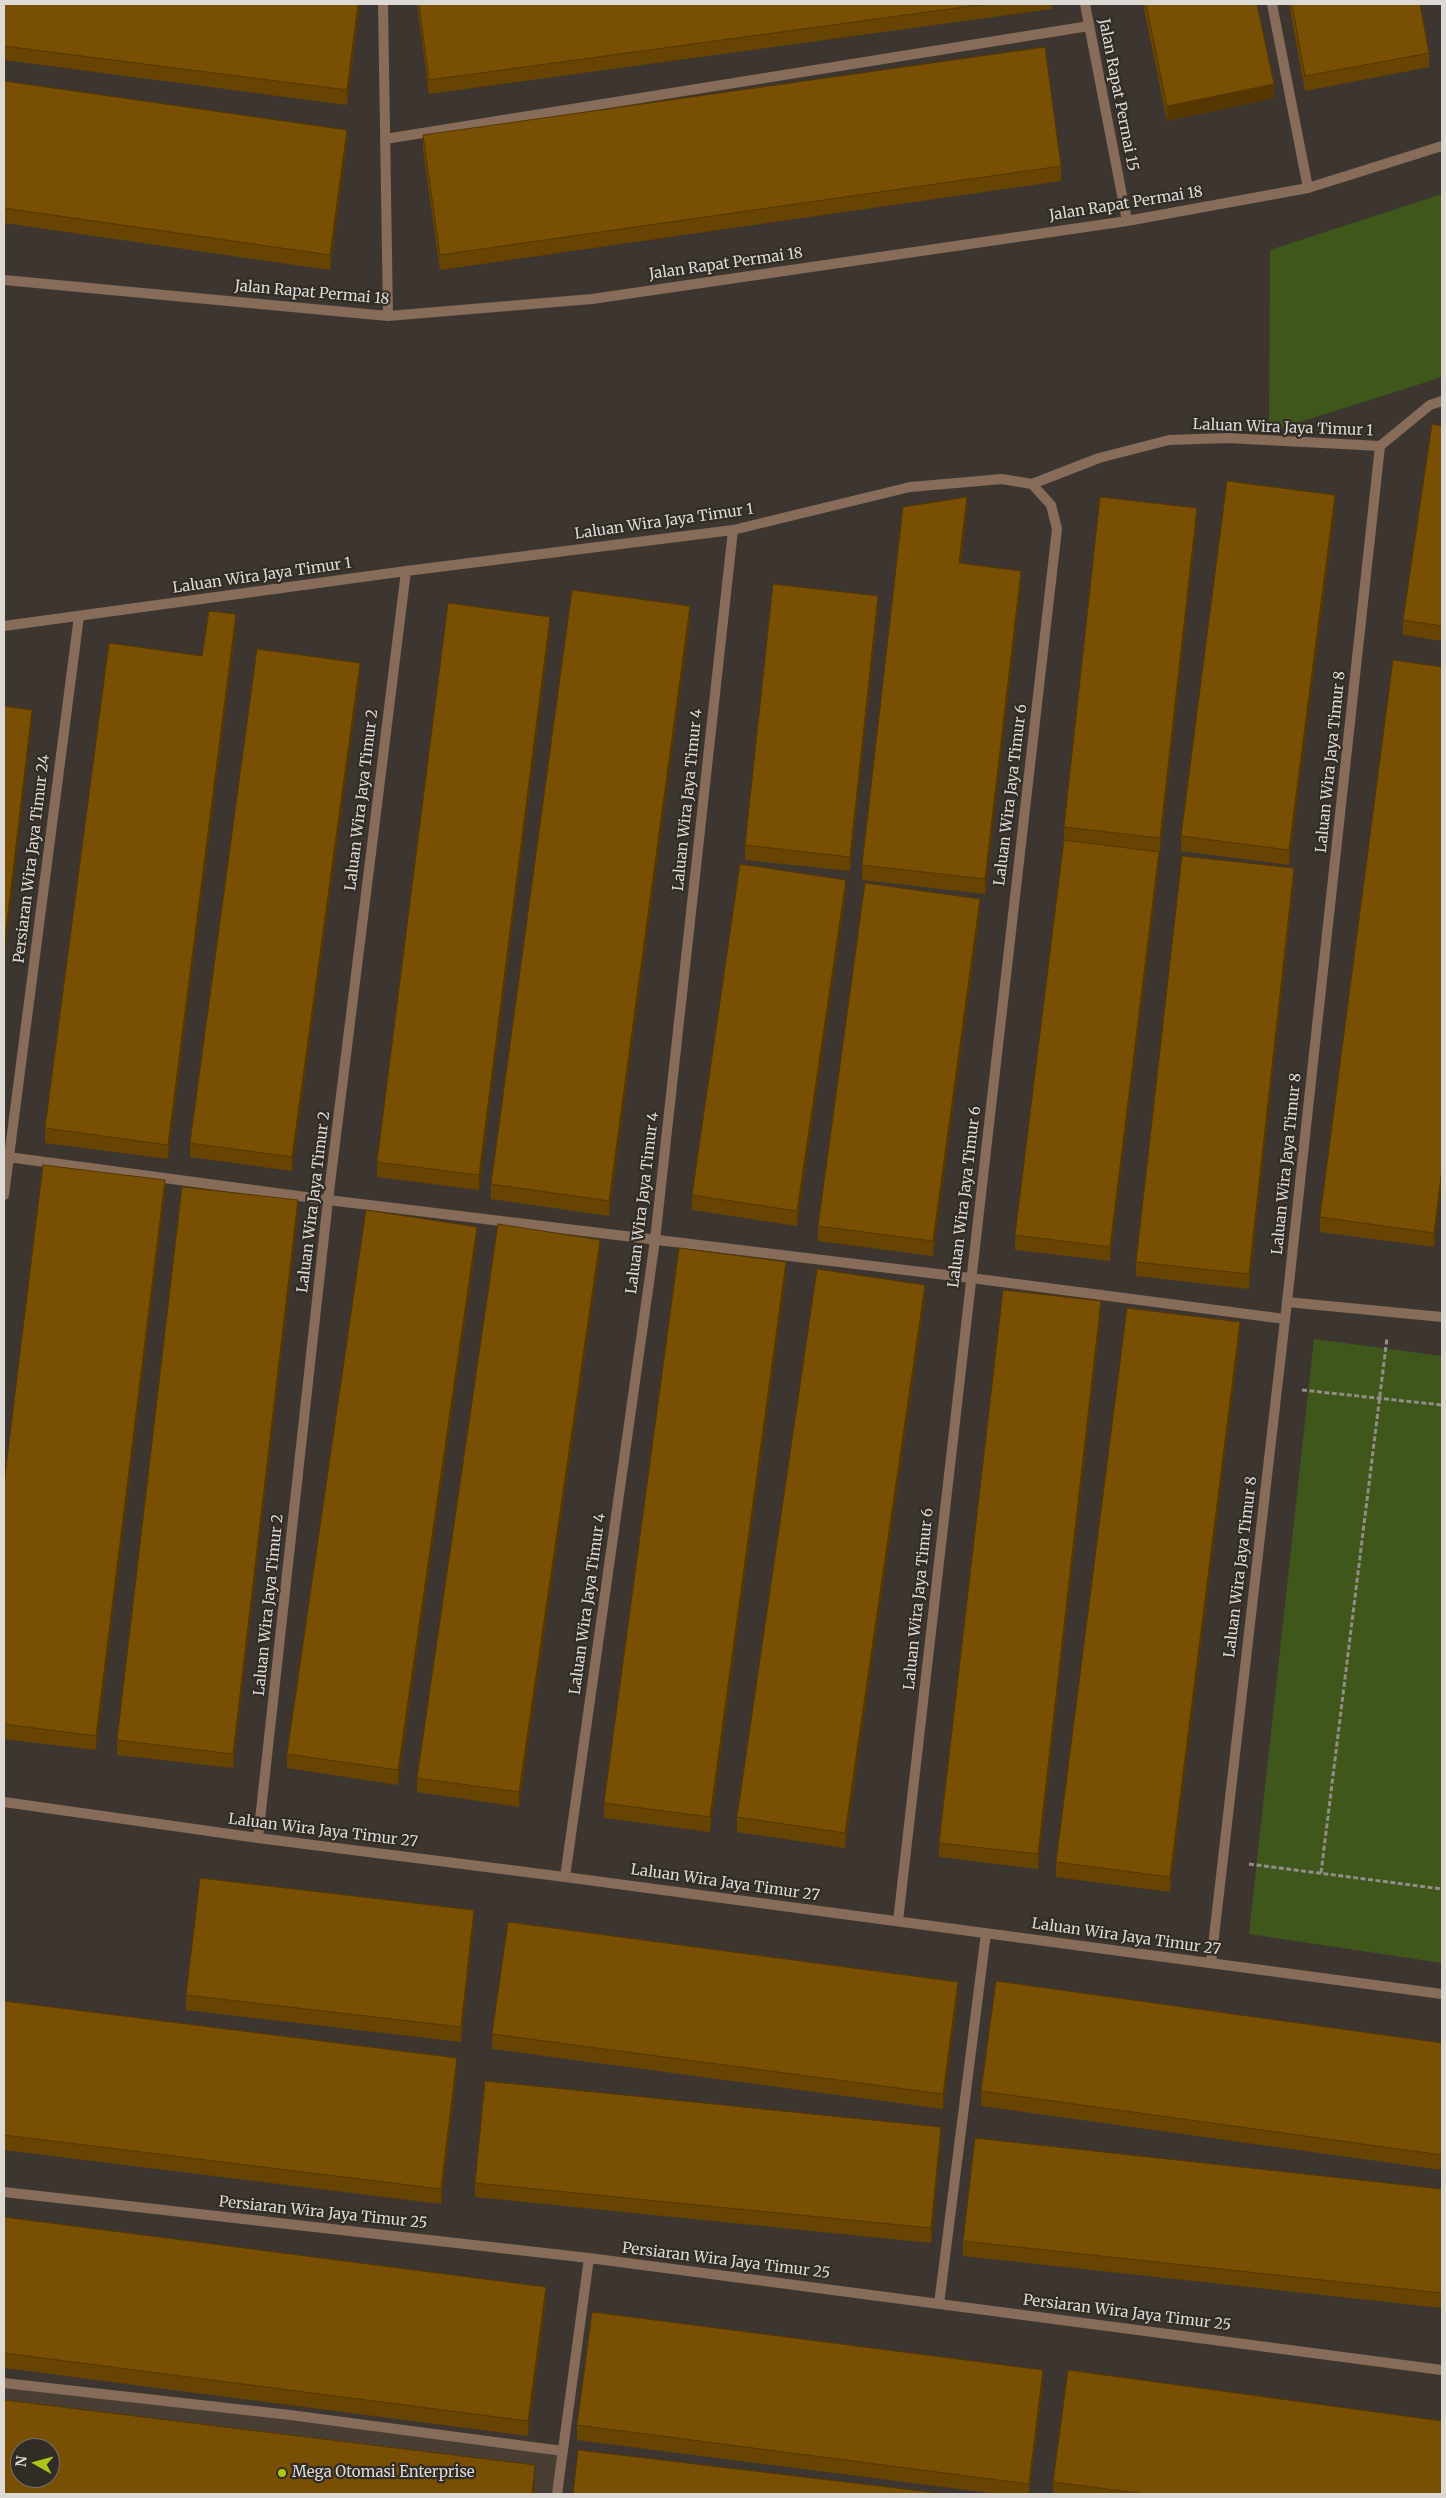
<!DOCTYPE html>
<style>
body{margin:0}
#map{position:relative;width:1446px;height:2498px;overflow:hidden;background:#3d3630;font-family:Merriweather,serif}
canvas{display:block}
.frame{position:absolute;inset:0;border:5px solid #ddd9d5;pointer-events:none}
.north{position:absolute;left:10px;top:2438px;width:50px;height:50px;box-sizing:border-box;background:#322c26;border:1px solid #76716c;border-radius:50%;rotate:277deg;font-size:14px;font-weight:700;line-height:20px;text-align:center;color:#ddd9d5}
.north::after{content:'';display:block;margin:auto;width:18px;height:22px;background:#aac718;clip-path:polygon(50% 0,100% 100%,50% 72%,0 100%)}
</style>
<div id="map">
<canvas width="1446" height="2498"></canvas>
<div class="frame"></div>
<div class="north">N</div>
</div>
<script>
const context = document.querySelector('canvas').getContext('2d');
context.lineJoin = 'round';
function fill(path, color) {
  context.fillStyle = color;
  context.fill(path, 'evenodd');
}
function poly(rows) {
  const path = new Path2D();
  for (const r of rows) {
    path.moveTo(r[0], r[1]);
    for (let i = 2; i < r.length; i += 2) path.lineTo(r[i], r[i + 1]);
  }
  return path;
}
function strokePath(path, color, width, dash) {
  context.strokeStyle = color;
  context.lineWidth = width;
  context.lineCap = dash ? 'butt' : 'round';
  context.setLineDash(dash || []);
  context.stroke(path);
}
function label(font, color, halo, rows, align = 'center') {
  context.font = font + ' Merriweather,serif';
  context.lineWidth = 4.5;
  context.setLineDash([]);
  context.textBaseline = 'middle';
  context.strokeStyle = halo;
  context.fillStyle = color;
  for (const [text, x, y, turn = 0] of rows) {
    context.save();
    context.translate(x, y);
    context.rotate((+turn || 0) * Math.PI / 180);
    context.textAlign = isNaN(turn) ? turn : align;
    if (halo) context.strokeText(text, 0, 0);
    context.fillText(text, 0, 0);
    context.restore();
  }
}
const built = poly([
 [4,2386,560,2453,555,2494,4,2494],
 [20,2448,50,2448,50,2478,20,2478]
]);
const green = poly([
 [1442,194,1442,377,1269,432,1270,250],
 [1314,1339,1442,1356,1442,1963,1249,1934]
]);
const path = poly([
 [1302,1390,1442,1405],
 [1249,1864,1442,1889],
 [1321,1873,1387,1338]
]);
const lane = poly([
 [1272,4,1308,188],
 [385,139,1089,26],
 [8,1157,328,1200,971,1278,1285,1319],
 [4,2383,290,2415,563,2451]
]);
const street = poly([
 [383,4,388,316],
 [1085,4,1127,221],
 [4,280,388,316,592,299,1127,221,1308,188,1442,146],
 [4,626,406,571,733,530,910,487,1002,479,1032,484,1099,458,1169,440,1227,438,1380,446],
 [4,1195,79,616],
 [1287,1302,1442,1317],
 [4,1802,258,1838,565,1877,1442,1994],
 [258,1838,328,1200,406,571],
 [565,1877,655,1240,733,530],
 [898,1921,1057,529,1051,505,1032,484],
 [1211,1963,1287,1302,1380,446,1430,405,1442,401],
 [4,2192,589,2258,1442,2370],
 [939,2304,986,1933],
 [557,2494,589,2258]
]);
const wall = poly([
 [4,4,360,4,347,105,4,60],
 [417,4,1052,4,1052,9,429,94],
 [1143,4,1257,4,1274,98,1167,121],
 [1289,4,1420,4,1429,53,1429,67,1305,91],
 [4,81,347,145,330,270,4,223],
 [423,135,1061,166,1061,181,440,270,423,150],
 [1442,426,1442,641,1403,635,1403,620],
 [1335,510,1289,865,1181,851,1181,836],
 [967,511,961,563,1021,585,985,894,862,880,862,865],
 [1197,523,1160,853,1159,852,1159,867,1110,1261,1015,1250,1015,1235,1064,842,1064,827],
 [878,610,850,871,745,860,745,845],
 [690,621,609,1216,491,1199,491,1184],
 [236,629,168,1159,45,1143,45,1128,202,656],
 [550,631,479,1190,377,1177,377,1162],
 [1442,667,1442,1183,1434,1247,1320,1232,1320,1217],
 [360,677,292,1171,190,1157,190,1143],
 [1294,883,1249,1289,1136,1276,1136,1262],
 [846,894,797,1226,692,1210,692,1195],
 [980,914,933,1256,818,1241,818,1226],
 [165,1195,96,1750,4,1739,4,1484],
 [298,1215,233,1768,117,1755,117,1740],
 [477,1241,398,1785,287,1768,287,1754],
 [600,1254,519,1807,417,1792,417,1778],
 [786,1277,710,1832,604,1818,604,1803],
 [925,1300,845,1848,737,1832,737,1817],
 [1101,1316,1038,1869,939,1857,939,1843],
 [1240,1337,1170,1892,1056,1877,1056,1862],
 [474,1925,461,2042,186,2010,186,1995],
 [958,1996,943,2109,492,2049,492,2034],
 [4,2001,457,2072,441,2204,4,2150],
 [1442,2043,1442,2170,981,2106,981,2091],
 [941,2141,931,2243,475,2197,475,2183],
 [1442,2189,1442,2308,963,2256,963,2241],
 [4,2217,546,2302,528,2436,4,2368],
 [1043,2385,1029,2494,998,2494,577,2440,577,2425],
 [1053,2482,1442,2494,1053,2494]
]);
const shadedWall = poly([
 [358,4,360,4,347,105,347,90],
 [1274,84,1274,98,1167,121,1167,106],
 [347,130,347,145,330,270,330,255],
 [1335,495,1335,510,1289,865,1289,850],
 [967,497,967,511,959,578,959,563],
 [1197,508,1197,523,1160,853,1160,838],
 [1021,571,1021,585,985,894,985,879],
 [878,596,878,610,850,871,850,857],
 [690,606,690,621,609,1216,609,1201],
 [236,614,236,629,168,1159,168,1145],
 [550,617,550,631,479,1190,479,1175],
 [360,663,360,677,292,1171,292,1157],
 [32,710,32,724,4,962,4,947],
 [1159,852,1159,867,1110,1261,1110,1247],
 [1294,868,1294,883,1249,1289,1249,1274],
 [846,880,846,894,797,1226,797,1211],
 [980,899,980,914,933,1256,933,1241],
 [1442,1168,1442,1183,1434,1247,1434,1233],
 [165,1180,165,1195,96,1750,96,1736],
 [298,1200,298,1215,233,1768,233,1754],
 [477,1227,477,1241,398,1785,398,1770],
 [600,1240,600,1254,519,1807,519,1792],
 [786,1262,786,1277,710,1832,710,1817],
 [925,1285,925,1300,845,1848,845,1833],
 [1101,1301,1101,1316,1038,1869,1038,1854],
 [1240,1322,1240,1337,1170,1892,1170,1877],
 [474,1910,474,1925,461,2042,461,2027],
 [958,1982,958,1996,943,2109,943,2094],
 [457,2058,457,2072,441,2204,441,2189],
 [941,2127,941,2141,931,2243,931,2228],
 [546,2287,546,2302,528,2436,528,2421],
 [1043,2370,1043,2385,1029,2494,1029,2484],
 [535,2465,535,2480,534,2494,532,2494]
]);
const building = poly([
 [4,4,358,4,347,90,4,46,4,4],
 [419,4,986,4,429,80,419,4],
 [1146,4,1257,4,1274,84,1167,106,1146,4],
 [1292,4,1420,4,1429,53,1305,76,1292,4],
 [1045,47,1061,166,440,255,423,135,1045,47],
 [4,81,347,130,330,255,4,208,4,81],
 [1432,424,1442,426,1442,626,1403,620,1432,424],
 [1227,481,1335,495,1289,850,1181,836,1227,481],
 [967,497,959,563,1021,571,985,879,862,865,903,507,967,497],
 [1100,497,1197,508,1160,838,1064,827,1100,497],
 [773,584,878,596,850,857,745,845,773,584],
 [572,590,690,606,609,1201,491,1184,572,590],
 [448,603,550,617,479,1175,377,1162,448,603],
 [209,611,236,614,168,1145,45,1128,109,643,202,656,209,611],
 [257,649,360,663,292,1157,190,1143,257,649],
 [1393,660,1442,667,1442,1168,1434,1233,1320,1217,1393,660],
 [4,706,32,710,4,947,4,706],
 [1064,840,1159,852,1110,1247,1015,1235,1064,840],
 [1182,856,1294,868,1249,1274,1136,1262,1182,856],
 [740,864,846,880,797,1211,692,1195,740,864],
 [865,883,980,899,933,1241,818,1226,865,883],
 [43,1165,165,1180,96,1736,4,1724,4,1484,43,1165],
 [182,1187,298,1200,233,1754,117,1740,182,1187],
 [366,1210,477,1227,398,1770,287,1754,366,1210],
 [498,1224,600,1240,519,1792,417,1778,498,1224],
 [679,1248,786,1262,710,1817,604,1803,679,1248],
 [817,1269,925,1285,845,1833,737,1817,817,1269],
 [1003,1290,1101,1301,1038,1854,939,1843,1003,1290],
 [1127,1308,1240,1322,1170,1877,1056,1862,1127,1308],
 [200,1878,474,1910,461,2027,186,1995,200,1878],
 [508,1922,958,1982,943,2094,492,2034,508,1922],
 [996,1981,1442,2043,1442,2155,981,2091,996,1981],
 [4,2001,457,2058,441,2189,4,2135,4,2001],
 [485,2081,941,2127,931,2228,475,2183,485,2081],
 [975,2138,1442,2189,1442,2293,963,2241,975,2138],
 [4,2217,546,2287,528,2421,4,2353,4,2217],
 [592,2312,1043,2370,1029,2484,577,2425,592,2312],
 [1068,2370,1442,2421,1442,2494,1146,2494,1053,2482,1068,2370],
 [4,2400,535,2465,532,2494,4,2494,4,2400],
 [20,2448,50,2448,50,2478,20,2478,20,2448],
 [578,2450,946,2494,573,2494,578,2450]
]);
const markers = [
 [282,2473,5,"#aac718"]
];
const streetNames = [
 ["Jalan Rapat Permai 15",1118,95,79],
 ["Jalan Rapat Permai 18",1126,204,-9],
 ["Jalan Rapat Permai 18",726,264,-8],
 ["Jalan Rapat Permai 18",312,293,5],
 ["Laluan Wira Jaya Timur 1",1283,428,2],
 ["Laluan Wira Jaya Timur 1",664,522,-8],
 ["Laluan Wira Jaya Timur 1",262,576,-8],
 ["Laluan Wira Jaya Timur 8",1331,762,-84],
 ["Laluan Wira Jaya Timur 6",1011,795,-83],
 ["Laluan Wira Jaya Timur 2",362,800,-83],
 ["Laluan Wira Jaya Timur 4",688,800,-84],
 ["Persiaran Wira Jaya Timur 24",32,859,-83],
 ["Laluan Wira Jaya Timur 8",1287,1164,-84],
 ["Laluan Wira Jaya Timur 6",965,1197,-83],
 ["Laluan Wira Jaya Timur 2",314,1202,-83],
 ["Laluan Wira Jaya Timur 4",643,1203,-83],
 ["Laluan Wira Jaya Timur 8",1241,1567,-83],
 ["Laluan Wira Jaya Timur 6",919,1599,-84],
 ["Laluan Wira Jaya Timur 4",588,1604,-82],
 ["Laluan Wira Jaya Timur 2",269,1605,-84],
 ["Laluan Wira Jaya Timur 27",323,1831,7],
 ["Laluan Wira Jaya Timur 27",725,1883,8],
 ["Laluan Wira Jaya Timur 27",1126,1937,8],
 ["Persiaran Wira Jaya Timur 25",323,2213,6],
 ["Persiaran Wira Jaya Timur 25",726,2261,7],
 ["Persiaran Wira Jaya Timur 25",1127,2313,7]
];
const poiNames = [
 ["Mega Otomasi Enterprise",292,2473]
];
fill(built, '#493e33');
fill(green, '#40571b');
strokePath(path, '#928d88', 3, [5, 2.5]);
strokePath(lane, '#866c59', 10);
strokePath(street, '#866c59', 10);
fill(wall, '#684403');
fill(shadedWall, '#553702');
fill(building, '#794f03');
strokePath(building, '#553702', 1);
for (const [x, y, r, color] of markers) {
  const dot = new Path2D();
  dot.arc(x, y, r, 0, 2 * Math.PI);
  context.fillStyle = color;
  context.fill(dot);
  strokePath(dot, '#322c26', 2);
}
label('15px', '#ddd9d5', '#322c26', streetNames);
label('15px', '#ddd9d5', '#322c26', poiNames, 'left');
</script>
